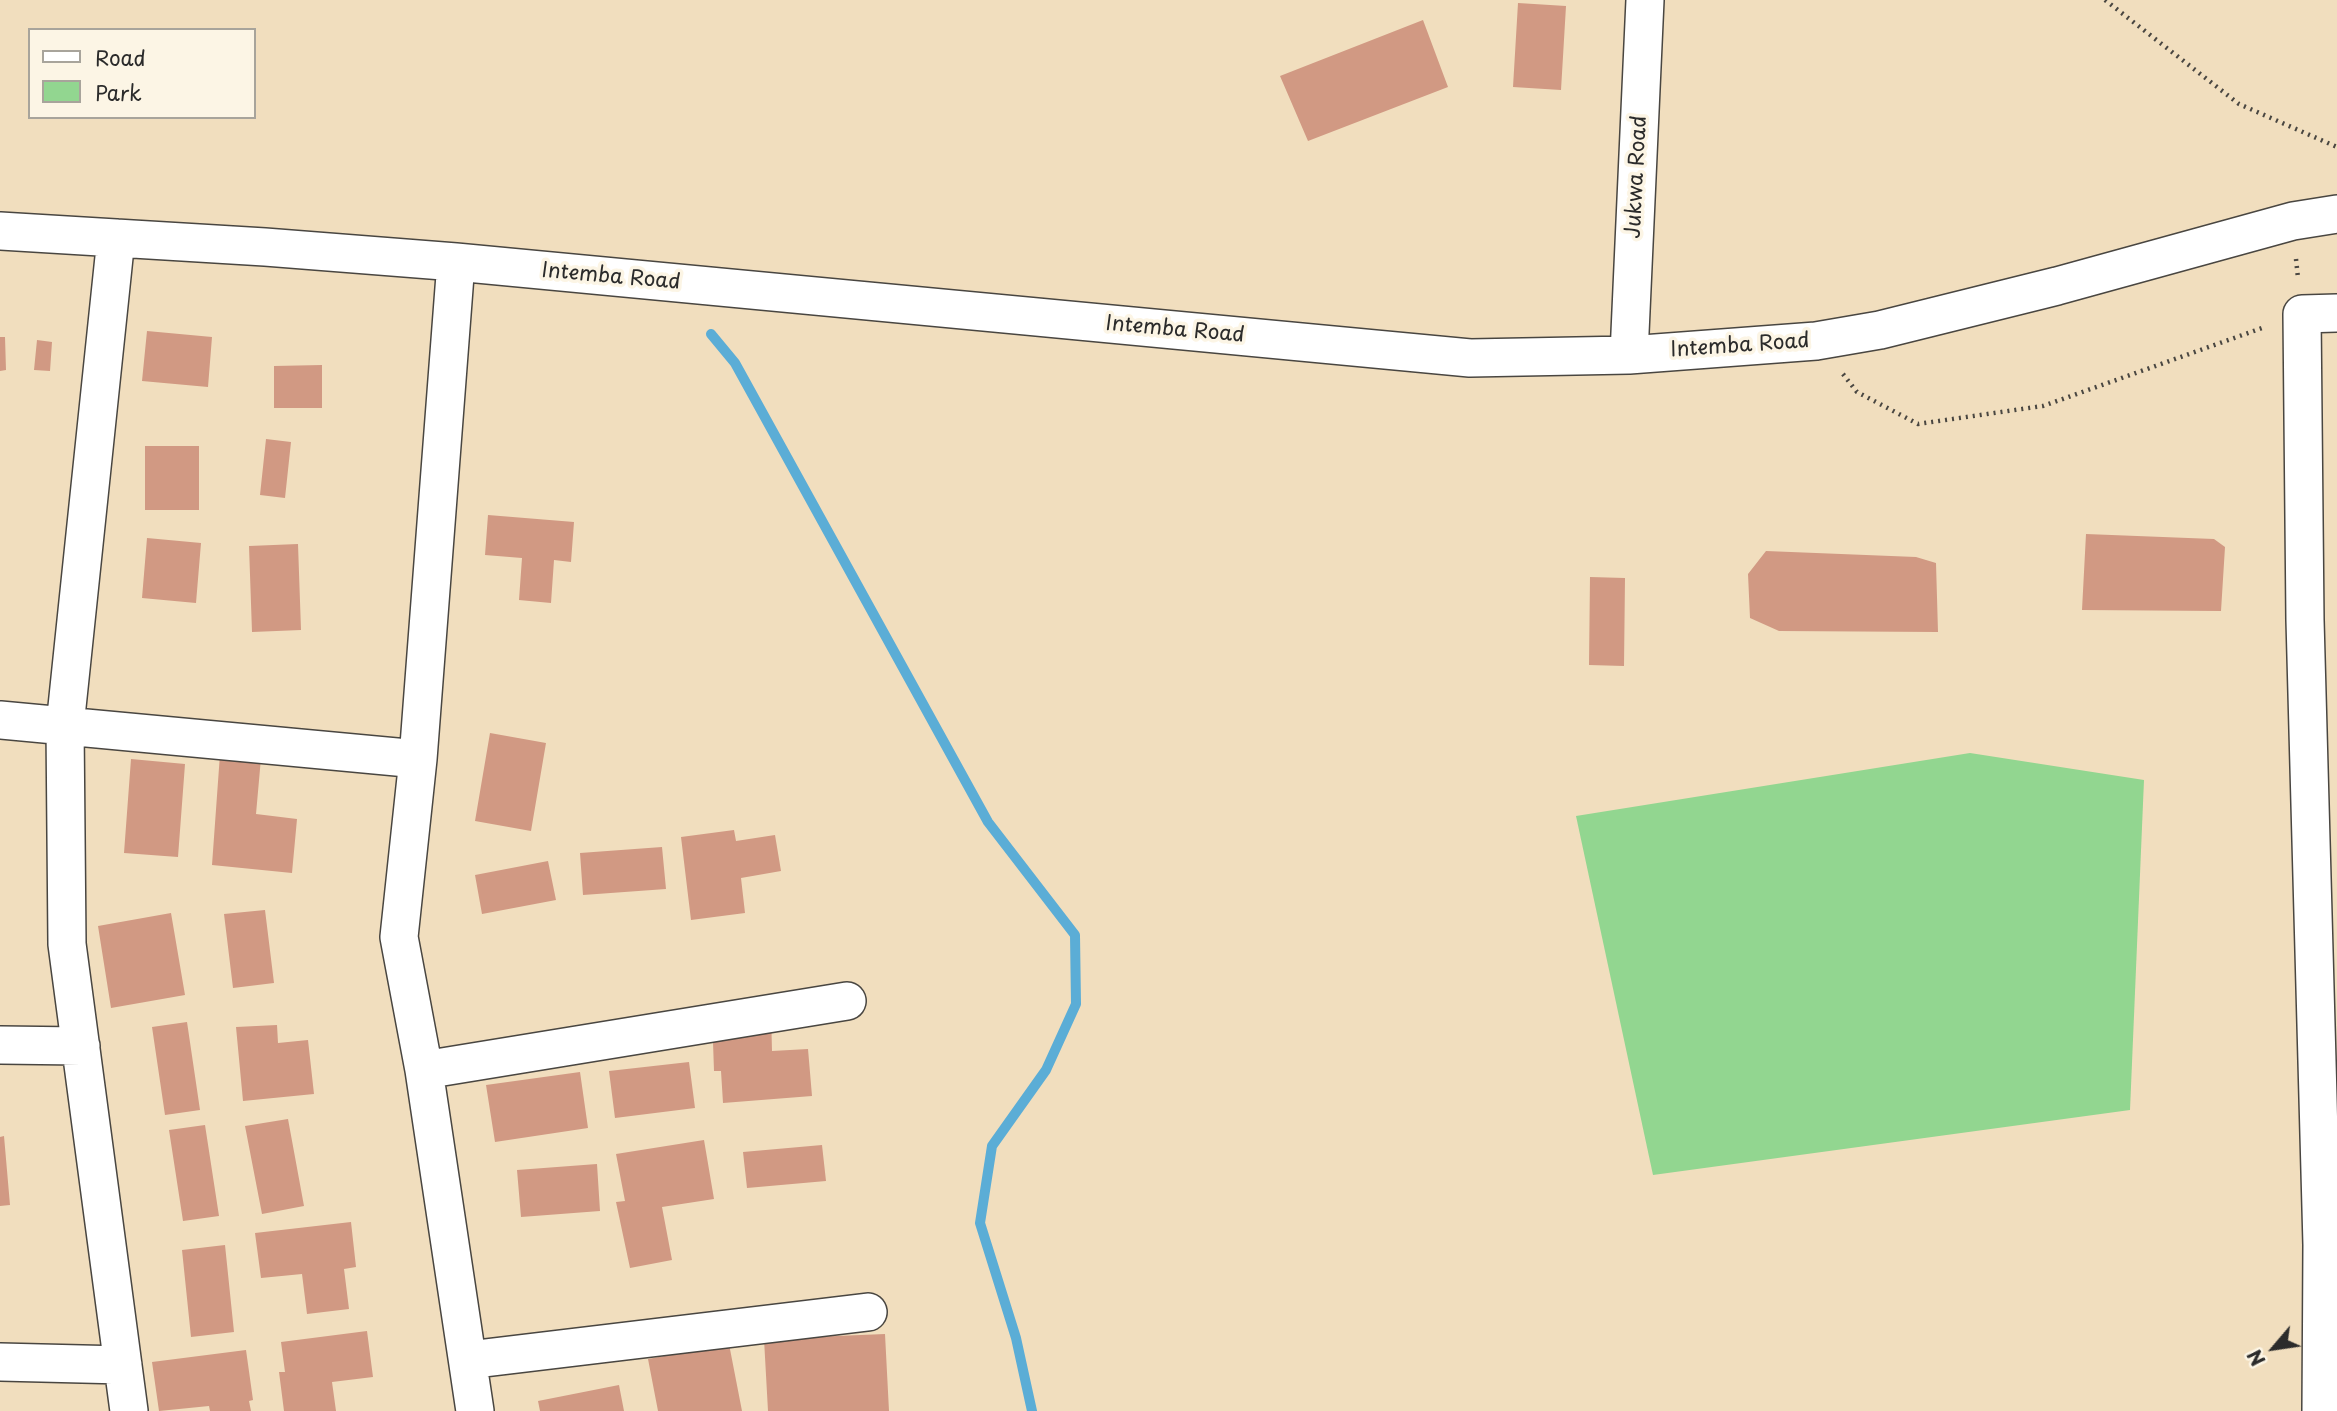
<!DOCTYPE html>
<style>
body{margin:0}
#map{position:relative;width:2337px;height:1411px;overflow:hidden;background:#f1debe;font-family:"Playpen Sans",sans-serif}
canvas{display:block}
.legend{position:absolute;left:28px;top:28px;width:228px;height:91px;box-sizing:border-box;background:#fcf5e5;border:2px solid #a8a49b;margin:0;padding:9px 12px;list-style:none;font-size:21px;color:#2b2b2b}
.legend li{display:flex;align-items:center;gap:14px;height:35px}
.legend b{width:35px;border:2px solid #a8a49b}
.north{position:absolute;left:2239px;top:1313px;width:70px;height:70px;-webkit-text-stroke:5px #fcf5e5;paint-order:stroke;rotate:241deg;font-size:19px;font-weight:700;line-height:28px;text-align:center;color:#2b2b2b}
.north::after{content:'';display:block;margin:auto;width:24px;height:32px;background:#2b2b2b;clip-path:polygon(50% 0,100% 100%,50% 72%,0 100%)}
</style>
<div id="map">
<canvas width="2337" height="1411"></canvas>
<ul class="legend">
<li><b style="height:9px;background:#fff"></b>Road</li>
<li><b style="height:19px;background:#92d690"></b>Park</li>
</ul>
<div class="north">N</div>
</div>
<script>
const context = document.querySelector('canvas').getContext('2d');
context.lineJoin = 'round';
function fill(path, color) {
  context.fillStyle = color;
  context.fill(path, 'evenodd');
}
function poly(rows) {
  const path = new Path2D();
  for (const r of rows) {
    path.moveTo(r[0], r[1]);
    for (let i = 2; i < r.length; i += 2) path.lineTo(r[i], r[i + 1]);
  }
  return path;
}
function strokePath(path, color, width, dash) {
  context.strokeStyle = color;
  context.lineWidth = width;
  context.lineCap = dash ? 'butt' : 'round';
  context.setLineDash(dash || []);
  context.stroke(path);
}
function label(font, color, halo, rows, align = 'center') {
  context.font = font + ' "Playpen Sans",sans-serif';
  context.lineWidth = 7;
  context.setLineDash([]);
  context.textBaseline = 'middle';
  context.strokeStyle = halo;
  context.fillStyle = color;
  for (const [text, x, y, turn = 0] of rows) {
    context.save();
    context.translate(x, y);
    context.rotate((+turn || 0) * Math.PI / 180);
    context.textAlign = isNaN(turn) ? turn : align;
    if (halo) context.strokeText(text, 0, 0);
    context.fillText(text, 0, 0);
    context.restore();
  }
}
const green = poly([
 [1970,753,2144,780,2130,1110,1653,1175,1576,816]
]);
const stream = poly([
 [711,334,735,363,988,822,1075,935,1076,1004,1046,1070,992,1146,980,1223,1016,1338,1032,1411]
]);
const building = poly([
 [1518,3,1566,6,1561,90,1513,87],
 [1423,20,1448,87,1308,141,1280,76],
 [147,331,212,337,208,387,142,381],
 [0,337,5,337,6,370,0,371],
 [37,340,52,342,50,371,34,370],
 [322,365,322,408,274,408,274,366],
 [266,439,291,442,285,498,260,495],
 [145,446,199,446,199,510,145,510],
 [488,515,574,522,571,562,554,560,551,603,519,600,522,558,485,555],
 [2086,534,2214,539,2225,547,2221,611,2082,610],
 [147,538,201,543,196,603,142,598],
 [298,544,301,630,252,632,249,546],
 [1766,551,1916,557,1936,563,1938,632,1779,631,1750,618,1748,574],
 [1590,577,1625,578,1624,666,1589,665],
 [490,733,546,743,531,831,475,821],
 [220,754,261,758,256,814,297,819,292,873,212,865],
 [131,759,185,764,178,857,124,853],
 [734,830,736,841,775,835,781,871,741,878,745,913,691,920,681,837],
 [662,847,666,889,583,895,580,853],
 [548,861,556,900,482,914,475,875],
 [265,910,274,983,233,988,224,914],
 [171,913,185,995,111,1008,98,926],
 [771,1012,772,1051,808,1049,812,1096,723,1103,721,1071,714,1071,712,1013],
 [187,1022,200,1110,165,1115,152,1027],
 [277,1025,278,1043,308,1040,314,1094,243,1101,236,1027],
 [689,1062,695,1108,615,1118,609,1071],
 [580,1072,588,1128,495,1142,486,1085],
 [288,1119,304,1206,262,1214,245,1126],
 [205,1125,219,1216,183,1221,169,1130],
 [4,1136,10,1205,0,1206,0,1137],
 [704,1140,714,1199,662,1207,672,1260,630,1268,616,1202,625,1201,616,1154],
 [822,1145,826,1181,747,1188,743,1152],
 [597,1164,600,1211,521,1217,517,1170],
 [351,1222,356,1267,344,1269,349,1309,307,1314,302,1274,261,1278,255,1233],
 [225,1245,234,1332,191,1337,182,1250],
 [367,1331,373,1377,332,1382,336,1411,284,1411,279,1372,285,1372,281,1342],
 [885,1334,889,1411,768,1411,764,1339],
 [729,1344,742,1411,658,1411,648,1359],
 [246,1350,253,1400,249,1401,251,1411,210,1411,209,1406,159,1411,152,1362],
 [619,1385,624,1411,540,1411,538,1401]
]);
const path = poly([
 [2105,0,2239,104,2337,147],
 [2296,259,2298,278],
 [1843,374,1857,392,1918,424,2043,406,2265,327]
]);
const minor = poly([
 [0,231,265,247,456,262,1470,358,1629,355,1816,341,1880,330,2057,286,2293,221,2337,214],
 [116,238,65,726,67,944,129,1411],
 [456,262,418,759,399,937,424,1070,475,1411],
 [1629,355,1645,0],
 [0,720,418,759],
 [0,1045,81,1046],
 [424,1070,847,1001],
 [468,1360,868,1312],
 [0,1362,123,1365],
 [2321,1411,2322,1245,2305,620,2302,314,2337,313]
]);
const streetNames = [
 ["Jukwa Road",1637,177,-87],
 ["Intemba Road",611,277,5],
 ["Intemba Road",1175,330,5],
 ["Intemba Road",1740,346,-4]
];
fill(green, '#92d690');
strokePath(stream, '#5badd6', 10);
fill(building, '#d19983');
strokePath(minor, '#494641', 40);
strokePath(path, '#494641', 4.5, [2, 5]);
strokePath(minor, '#fff', 37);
label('21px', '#2b2b2b', '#fcf5e5', streetNames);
</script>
